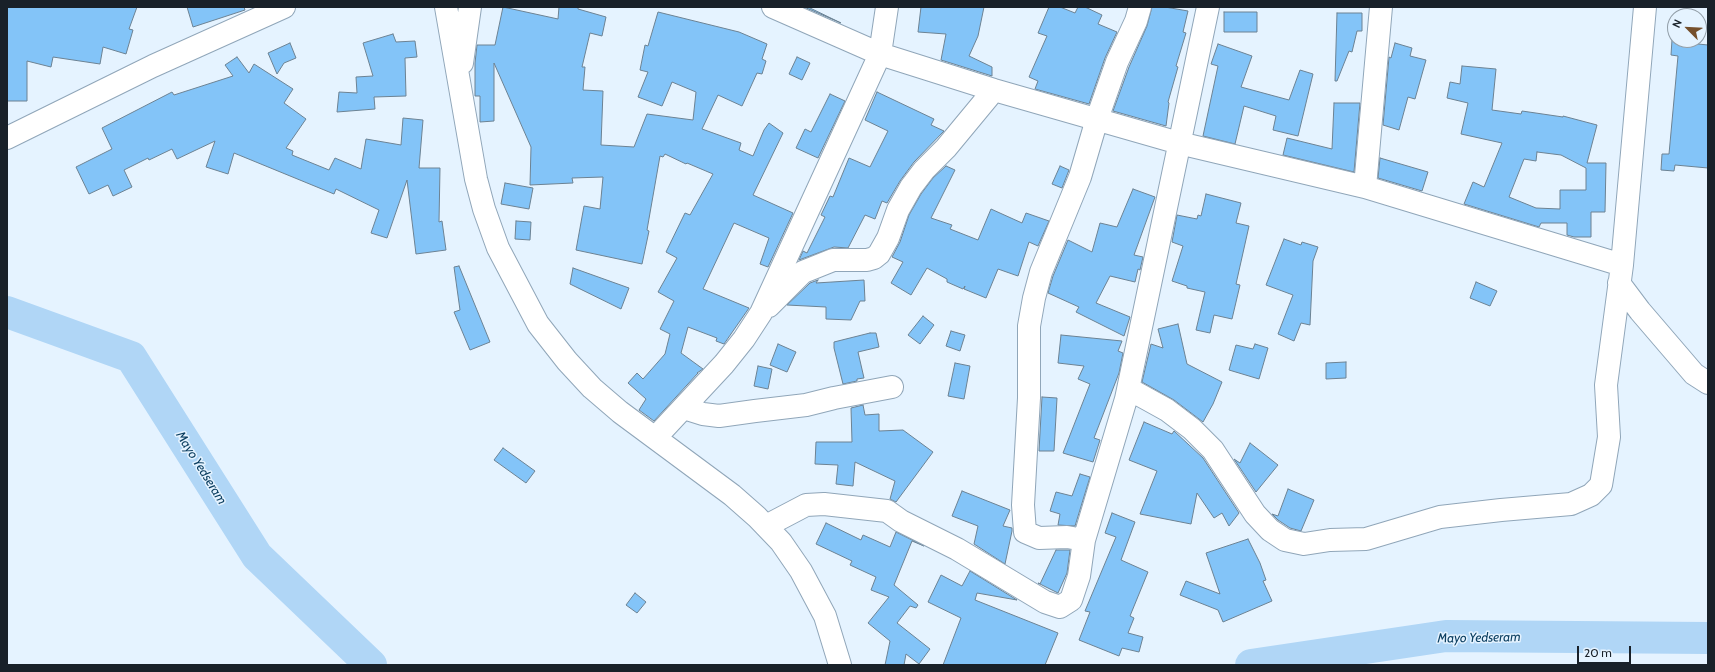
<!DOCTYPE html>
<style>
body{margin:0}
#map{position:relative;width:1715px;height:672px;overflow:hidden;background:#e5f3ff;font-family:Cabin,sans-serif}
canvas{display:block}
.frame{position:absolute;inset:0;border:8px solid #192129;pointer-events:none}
.north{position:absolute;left:1667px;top:8px;width:40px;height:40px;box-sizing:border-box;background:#e5f3ff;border:1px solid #939fa9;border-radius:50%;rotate:294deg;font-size:11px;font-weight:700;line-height:16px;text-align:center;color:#192129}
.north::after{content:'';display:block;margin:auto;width:14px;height:18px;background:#754f2c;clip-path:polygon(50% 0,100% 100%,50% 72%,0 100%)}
.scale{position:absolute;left:1577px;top:646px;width:54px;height:18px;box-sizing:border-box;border:2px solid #192129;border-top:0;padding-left:5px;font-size:12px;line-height:14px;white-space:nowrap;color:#192129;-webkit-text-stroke:3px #e5f3ff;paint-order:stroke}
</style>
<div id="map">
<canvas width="1715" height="672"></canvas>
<div class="frame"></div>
<div class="north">N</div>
<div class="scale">20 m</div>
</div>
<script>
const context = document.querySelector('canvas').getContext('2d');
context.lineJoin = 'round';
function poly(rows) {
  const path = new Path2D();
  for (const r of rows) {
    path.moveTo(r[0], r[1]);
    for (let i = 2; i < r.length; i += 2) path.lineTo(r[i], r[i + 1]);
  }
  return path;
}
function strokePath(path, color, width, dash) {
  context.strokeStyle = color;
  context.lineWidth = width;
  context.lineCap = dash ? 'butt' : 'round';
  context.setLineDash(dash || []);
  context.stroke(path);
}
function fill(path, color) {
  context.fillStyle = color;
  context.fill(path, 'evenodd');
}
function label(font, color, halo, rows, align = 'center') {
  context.font = font + ' Cabin,sans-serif';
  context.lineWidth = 3;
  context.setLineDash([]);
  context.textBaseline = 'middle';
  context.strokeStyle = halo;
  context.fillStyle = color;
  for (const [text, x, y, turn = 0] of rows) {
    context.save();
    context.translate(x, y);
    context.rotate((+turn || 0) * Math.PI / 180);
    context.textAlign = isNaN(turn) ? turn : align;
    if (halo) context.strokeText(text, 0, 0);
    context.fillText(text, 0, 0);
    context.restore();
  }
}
const river = poly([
 [7,312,131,357,257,556,371,665],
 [1251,665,1446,636,1708,638]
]);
const building = poly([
 [7,7,137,7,129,29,133,30,126,54,103,47,100,64,53,57,51,67,27,61,27,101,7,101,7,7],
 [187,7,244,7,245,10,193,27,187,7],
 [503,7,558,19,559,7,578,7,578,9,606,17,602,36,590,33,582,67,585,67,583,90,603,91,601,145,634,147,647,114,693,120,696,92,672,82,662,106,638,97,648,72,640,70,645,45,648,46,658,12,739,32,767,44,762,59,766,61,762,74,757,73,742,106,718,95,702,129,741,143,739,150,753,156,764,130,769,123,783,133,753,195,793,213,768,267,760,264,769,238,734,223,703,289,749,308,724,344,716,341,717,338,688,327,681,353,703,369,697,373,698,373,654,421,639,410,646,399,628,383,637,373,643,379,665,354,670,334,660,329,674,301,658,292,677,258,666,252,685,213,690,215,713,174,687,163,686,164,665,154,663,157,660,156,647,230,649,231,642,264,576,250,584,206,600,209,603,177,572,178,573,183,530,185,531,147,494,63,494,121,480,122,480,96,475,96,475,63,477,45,495,45,503,7],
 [804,7,808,7,841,23,804,7],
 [921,7,984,7,978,36,969,56,992,67,992,76,941,60,946,34,918,32,921,7],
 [1049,7,1060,7,1075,13,1078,7,1085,7,1102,15,1098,24,1117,32,1105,58,1089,104,1035,89,1038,81,1029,77,1047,36,1038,33,1049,7],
 [1152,7,1165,7,1188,11,1183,32,1186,33,1176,66,1178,67,1168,102,1169,103,1166,126,1113,111,1129,67,1147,26,1152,7],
 [1224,12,1257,12,1257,32,1224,32,1224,12],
 [1337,13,1362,13,1362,31,1357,31,1352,52,1349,51,1337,81,1335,81,1337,13],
 [393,34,396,42,415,41,417,57,405,58,406,96,374,97,375,109,337,112,339,92,357,93,356,77,373,76,363,43,393,34],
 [1672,40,1688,40,1688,43,1708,45,1708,168,1675,165,1674,171,1661,170,1662,154,1669,154,1678,56,1671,55,1672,40],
 [290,43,296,58,284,63,277,74,268,53,290,43],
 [1395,43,1412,48,1410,56,1426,60,1415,99,1408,97,1399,130,1383,125,1389,57,1391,58,1395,43],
 [1218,44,1252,56,1241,87,1289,100,1300,70,1313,74,1298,136,1273,130,1276,116,1244,106,1235,144,1203,136,1218,66,1211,64,1218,44],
 [237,57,249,73,254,64,293,89,284,103,306,119,286,148,293,151,292,155,329,170,335,158,361,169,366,139,401,145,403,118,423,120,419,168,440,168,439,222,442,221,446,250,416,254,407,180,387,238,371,233,379,210,336,189,334,194,234,153,228,174,206,167,215,141,177,159,172,149,149,160,148,158,124,170,132,187,113,196,108,185,89,194,76,167,112,149,102,128,172,92,174,95,233,76,225,65,237,57],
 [797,57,810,63,802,80,789,74,797,57],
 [1462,66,1496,69,1492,110,1521,114,1522,111,1563,117,1563,116,1597,125,1587,163,1606,163,1605,212,1591,212,1591,237,1574,237,1567,235,1567,223,1541,223,1539,227,1464,204,1473,182,1484,187,1502,143,1461,134,1468,103,1447,98,1450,82,1460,84,1462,66],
 [1537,152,1561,155,1586,168,1586,190,1560,190,1560,209,1536,208,1509,197,1524,159,1536,161,1537,152],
 [877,92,934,119,931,125,944,131,914,162,900,181,887,203,882,201,875,219,865,215,848,248,834,247,799,260,803,251,807,253,825,217,821,215,830,196,833,197,849,158,870,167,888,131,865,120,877,92],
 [830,94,845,101,818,158,796,148,805,129,811,132,830,94],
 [1334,103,1360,103,1354,172,1283,155,1287,138,1332,149,1334,103],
 [1380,158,1428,172,1422,191,1378,178,1380,158],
 [946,166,955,170,931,218,952,225,950,229,978,240,991,209,1022,223,1026,213,1049,221,1038,246,1029,242,1018,276,998,269,986,298,964,289,965,286,963,289,947,282,947,279,927,268,911,295,891,283,903,262,892,257,900,242,909,215,921,194,933,178,946,166],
 [1060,166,1069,170,1062,188,1052,184,1060,166],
 [505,183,533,188,529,209,501,204,505,183],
 [1133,189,1155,197,1134,255,1143,257,1140,270,1138,269,1135,282,1110,276,1096,303,1130,317,1124,336,1076,312,1079,307,1048,293,1053,276,1068,240,1092,252,1100,223,1117,227,1133,189],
 [1206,194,1241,203,1236,223,1249,226,1236,284,1240,285,1232,319,1214,315,1210,333,1196,330,1205,292,1187,288,1187,286,1172,281,1183,246,1172,242,1177,215,1197,219,1198,215,1201,216,1206,194],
 [516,221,531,222,530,240,515,239,516,221],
 [1284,239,1301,245,1302,242,1318,247,1313,261,1310,325,1301,323,1294,341,1278,334,1293,295,1266,285,1284,239],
 [459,266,490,342,470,350,454,312,460,310,454,267,459,266],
 [573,268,629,288,621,309,570,284,573,268],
 [818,280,816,283,864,280,865,301,860,301,851,320,826,319,826,307,787,305,810,283,818,280],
 [1476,282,1497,291,1490,306,1470,298,1476,282],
 [923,316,934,325,920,344,908,335,923,316],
 [1178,324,1187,364,1222,382,1213,404,1203,422,1174,400,1142,382,1151,344,1163,348,1158,329,1178,324],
 [951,331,965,335,960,351,946,346,951,331],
 [870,333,876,333,879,347,858,352,864,378,857,379,857,381,843,384,834,348,834,342,870,333],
 [1061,335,1122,341,1118,351,1123,353,1119,373,1094,438,1100,440,1093,462,1063,453,1090,384,1078,379,1084,366,1058,363,1061,335],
 [778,344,796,352,787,372,770,365,778,344],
 [1255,344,1268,348,1259,379,1229,370,1236,345,1253,349,1255,344],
 [1346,362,1346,378,1326,379,1326,363,1346,362],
 [955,363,970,366,964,399,948,396,955,363],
 [758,366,772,369,768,389,754,386,758,366],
 [1042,397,1057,398,1054,451,1039,451,1042,397],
 [863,405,865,415,879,414,879,431,903,430,933,452,896,502,890,499,895,481,855,462,853,486,836,484,838,465,815,464,816,442,852,442,851,408,863,405],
 [1144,422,1172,434,1174,431,1203,458,1239,513,1229,526,1222,513,1214,518,1197,493,1191,524,1140,514,1157,471,1129,460,1144,422],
 [1250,443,1278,465,1256,492,1234,459,1240,463,1250,443],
 [503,448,535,471,526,483,494,460,503,448],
 [1080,474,1090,477,1075,526,1058,525,1060,514,1050,511,1056,492,1072,496,1080,474],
 [1288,489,1314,500,1301,531,1290,528,1278,520,1272,514,1278,516,1288,489],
 [962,491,1010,510,1003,526,1012,528,1012,531,1005,564,974,544,978,526,952,516,962,491],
 [1112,513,1135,522,1121,560,1148,572,1130,616,1134,618,1128,633,1143,637,1139,652,1122,648,1119,656,1079,640,1090,612,1085,611,1116,537,1105,533,1112,513],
 [826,523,861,540,863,535,890,547,896,532,924,546,912,541,894,585,918,605,916,608,910,606,897,623,930,649,919,664,906,654,904,665,885,665,890,641,868,623,889,597,871,590,876,577,850,565,852,561,816,544,826,523],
 [1248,539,1260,563,1266,580,1263,581,1272,601,1223,622,1218,610,1180,595,1186,581,1220,594,1206,553,1248,539],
 [1056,550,1070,550,1067,573,1058,593,1038,583,1040,584,1056,550],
 [970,571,1017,600,977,593,975,600,1058,633,1045,665,943,665,961,618,928,602,941,575,962,586,970,571],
 [635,593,646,602,637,613,626,605,635,593]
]);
const minor = poly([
 [446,7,476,179,484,209,498,248,538,324,567,361,592,388,620,412,732,495,757,517,781,542,801,571,825,616,840,665],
 [773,7,880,54,994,90,1179,143,1365,187,1622,265],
 [462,63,470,7],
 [7,138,153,66,284,7],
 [1365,187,1381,7],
 [1619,283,1640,311,1694,374,1708,383],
 [769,306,803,272,833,260,867,260,874,258,879,254,888,238,898,210,911,187,924,170,946,148,994,90],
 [1129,389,1167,410,1192,429,1213,450,1255,514,1270,530,1285,540,1304,544,1330,540,1366,539,1440,517,1501,510,1571,504,1591,495,1601,485,1609,437,1606,385,1622,265,1645,7],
 [684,408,703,414,719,416,755,411,806,405,834,398,892,387],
 [655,438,724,364,744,339,761,313,880,54,887,7],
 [766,526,806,505,824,504,887,511,901,521,957,549,1045,602,1060,607,1071,600,1079,576,1084,540,1126,399,1208,7],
 [1084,540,1067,537,1039,538,1025,532,1023,505,1029,398,1029,326,1034,298,1041,272,1080,177,1097,119,1117,62,1136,21,1140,7]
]);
const waterNames = [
 ["Mayo Yedseram",201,468,58],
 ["Mayo Yedseram",1479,638,-1]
];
strokePath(river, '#b0d6f6', 32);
fill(building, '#83c4f8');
strokePath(building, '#6c8293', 1);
strokePath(minor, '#90a6b9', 24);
strokePath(minor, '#fff', 22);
label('italic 13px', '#0c3f61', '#e5f3ff', waterNames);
</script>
